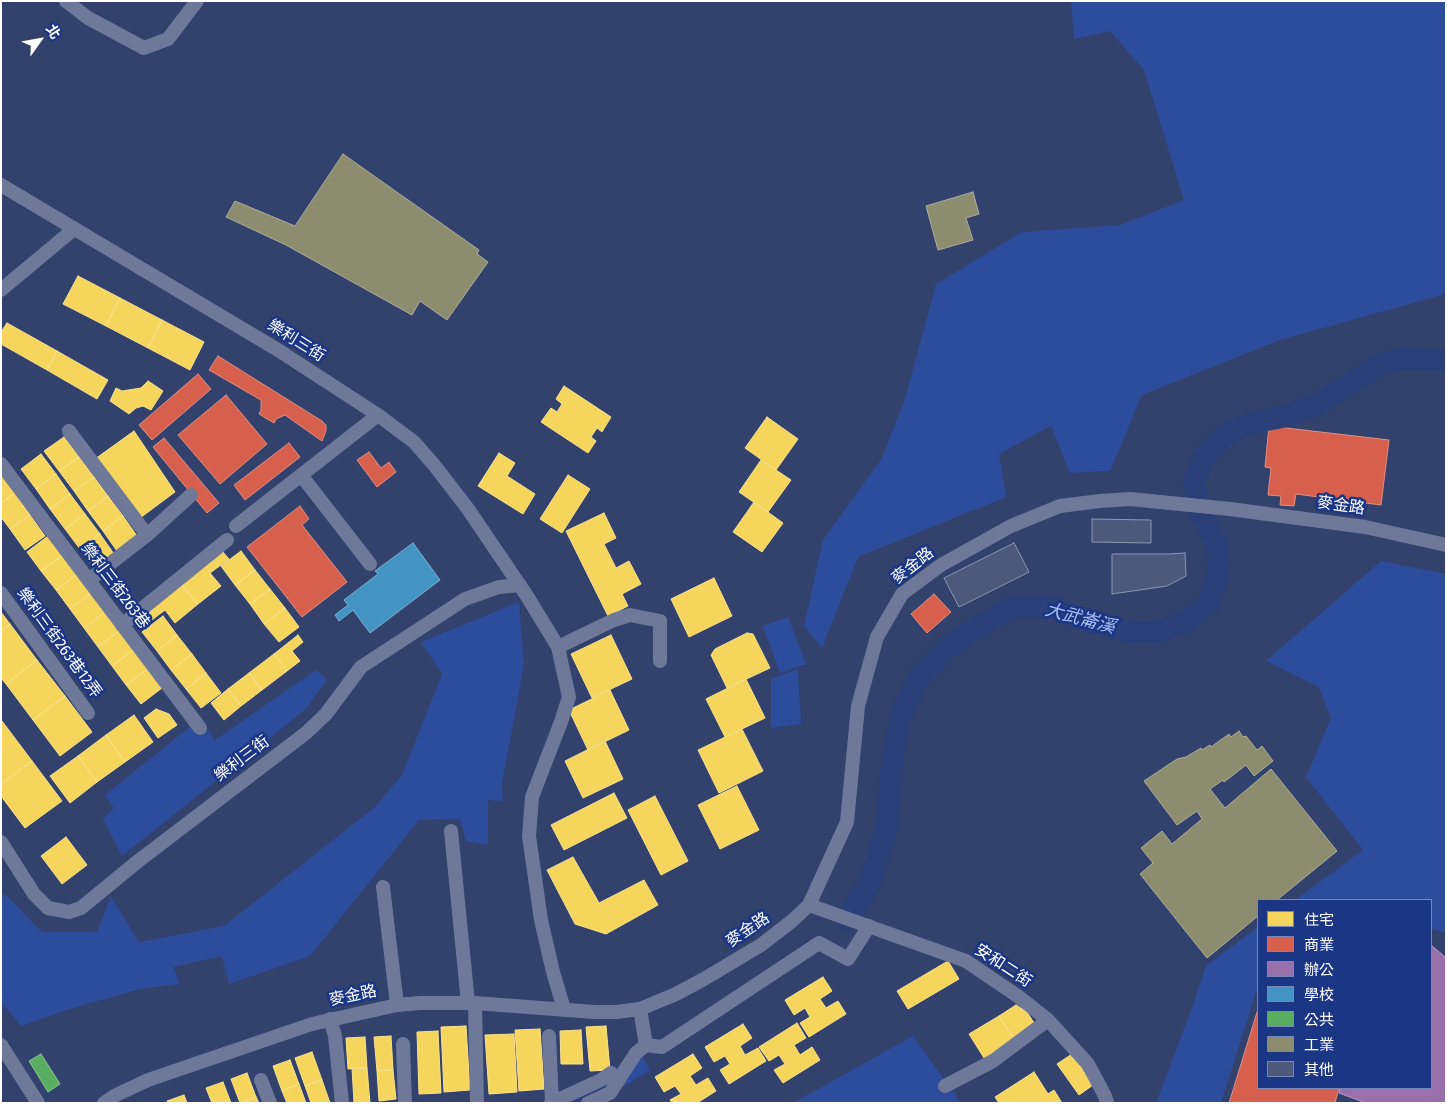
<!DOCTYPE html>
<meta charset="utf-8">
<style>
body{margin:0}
#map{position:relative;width:1447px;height:1104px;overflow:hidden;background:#32426c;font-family:"Fira Sans Condensed","Noto Sans TC",sans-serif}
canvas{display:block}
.frame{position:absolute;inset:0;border:2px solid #fff;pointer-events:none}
.legend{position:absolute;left:1257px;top:899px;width:175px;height:190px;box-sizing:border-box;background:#1a3685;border:1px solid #7686b6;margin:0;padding:6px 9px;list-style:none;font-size:15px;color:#fff}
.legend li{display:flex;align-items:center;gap:10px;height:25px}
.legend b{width:25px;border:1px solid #7686b6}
.north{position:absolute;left:15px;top:15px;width:50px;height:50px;-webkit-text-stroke:4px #1a3685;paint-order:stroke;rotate:58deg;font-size:14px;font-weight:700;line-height:20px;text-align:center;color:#fff}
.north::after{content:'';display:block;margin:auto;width:18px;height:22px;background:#fff;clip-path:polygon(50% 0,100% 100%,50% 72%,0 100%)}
</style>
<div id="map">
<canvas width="1447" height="1104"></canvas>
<div class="frame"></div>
<ul class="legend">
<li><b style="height:14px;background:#f6d55c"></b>住宅</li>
<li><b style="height:14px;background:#d6604d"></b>商業</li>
<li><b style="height:14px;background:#9970ab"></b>辦公</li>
<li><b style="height:14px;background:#4393c3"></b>學校</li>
<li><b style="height:14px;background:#5aae61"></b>公共</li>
<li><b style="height:14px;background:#8c8c6e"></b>工業</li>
<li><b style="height:14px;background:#4c597b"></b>其他</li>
</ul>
<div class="north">北</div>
</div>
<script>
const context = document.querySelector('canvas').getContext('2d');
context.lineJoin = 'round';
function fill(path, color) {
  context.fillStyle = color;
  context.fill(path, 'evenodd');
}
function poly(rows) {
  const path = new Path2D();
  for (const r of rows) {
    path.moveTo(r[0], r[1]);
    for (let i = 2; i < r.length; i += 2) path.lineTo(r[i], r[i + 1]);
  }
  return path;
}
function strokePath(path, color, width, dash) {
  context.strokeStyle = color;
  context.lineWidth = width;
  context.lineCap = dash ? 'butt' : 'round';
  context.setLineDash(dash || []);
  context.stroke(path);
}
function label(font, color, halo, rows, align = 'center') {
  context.font = font + ' "Fira Sans Condensed","Noto Sans TC",sans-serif';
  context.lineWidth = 5;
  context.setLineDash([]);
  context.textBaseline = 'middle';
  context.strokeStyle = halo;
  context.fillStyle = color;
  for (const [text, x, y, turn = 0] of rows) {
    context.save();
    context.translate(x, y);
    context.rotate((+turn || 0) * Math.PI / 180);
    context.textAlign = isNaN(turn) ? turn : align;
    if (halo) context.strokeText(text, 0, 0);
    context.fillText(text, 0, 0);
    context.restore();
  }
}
const green = poly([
 [1071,1,1446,1,1446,292,1442,295,1280,340,1142,395,1110,471,1070,473,1051,426,999,454,1006,497,858,557,822,648,804,626,823,540,882,458,905,399,936,284,1022,232,1120,225,1184,200,1144,70,1110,31,1074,39],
 [1381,561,1446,574,1446,933,1431,929,1431,900,1295,900,1363,850,1306,777,1331,718,1319,687,1266,661],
 [519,602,524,665,502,784,503,801,488,800,488,845,466,841,460,819,419,820,310,956,229,984,222,956,173,967,180,984,141,989,76,1007,21,1026,1,1002,1,894,7,896,42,932,97,932,111,897,139,942,224,926,375,807,402,775,442,674,421,642],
 [788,617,806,664,780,673,763,626],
 [798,669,801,724,771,728,771,679],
 [316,670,327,679,306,709,122,856,103,819,114,808,105,795,196,722,204,725,215,740],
 [1258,927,1258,986,1221,1103,1156,1103,1192,1008,1206,966],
 [913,1036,961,1103,793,1103],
 [640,1053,650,1070,618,1090]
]);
const homes = poly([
 [78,276,120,298,106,326,63,304,78,276],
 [120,298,162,320,148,348,106,326,120,298],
 [162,320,204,342,190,370,148,348,162,320],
 [7,323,57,351,47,370,1,344,1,332,7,323],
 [57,351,108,380,97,399,47,370,57,351],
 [148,381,163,391,151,410,143,406,136,408,129,414,110,401,116,388,122,391,141,388,148,381],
 [564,386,611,417,602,432,597,428,591,437,596,441,588,453,541,422,551,408,557,412,562,404,556,399,564,386],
 [767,417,798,439,776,470,745,448,767,417],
 [134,431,175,492,140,518,95,459,134,431],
 [64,437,79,457,59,471,44,451,64,437],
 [499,453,515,463,507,476,535,494,523,514,478,486,499,453],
 [41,454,56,474,36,489,21,469,41,454],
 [79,457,94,477,74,491,59,471,79,457],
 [761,460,791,480,768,512,739,492,761,460],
 [1,474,15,493,1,503,1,474],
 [56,474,70,494,50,509,36,489,56,474],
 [568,475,590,489,562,533,540,519,568,475],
 [94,477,108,496,88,511,74,491,94,477],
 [15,493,30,515,10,529,1,517,1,503,15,493],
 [70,494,85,514,65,529,50,509,70,494],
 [108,496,123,516,103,531,88,511,108,496],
 [754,502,783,523,762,552,733,532,754,502],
 [604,513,616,538,604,544,616,568,629,561,641,584,622,594,628,606,608,616,566,531,604,513],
 [85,514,100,534,80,549,65,529,85,514],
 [30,515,45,536,25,550,10,529,30,515],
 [123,516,137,536,117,551,103,531,123,516],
 [100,534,114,554,94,569,80,549,100,534],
 [48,536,63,555,41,571,27,552,48,536],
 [222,551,229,559,210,573,221,586,198,604,181,584,222,551],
 [241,551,255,570,235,585,221,566,241,551],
 [63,555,77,574,56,590,41,571,63,555],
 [255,570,270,589,250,604,235,585,255,570],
 [77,574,91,593,70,609,56,590,77,574],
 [714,578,732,616,689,637,671,599,714,578],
 [181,584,198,604,175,623,165,610,145,625,139,618,181,584],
 [270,589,285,608,264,624,250,604,270,589],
 [91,593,105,612,84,628,70,609,91,593],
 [285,608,299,627,279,642,264,624,285,608],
 [1,612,10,624,1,631,1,612],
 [105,612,119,631,98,647,84,628,105,612],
 [163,616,177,635,157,651,142,632,163,616],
 [10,624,37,660,6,684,1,678,1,631,10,624],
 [119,631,133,650,112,666,98,647,119,631],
 [747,633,753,634,770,668,727,688,711,655,715,649,747,633],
 [177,635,192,654,171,670,157,651,177,635],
 [298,635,303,642,292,651,300,661,287,671,274,654,298,635],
 [611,635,632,679,592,698,571,654,611,635],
 [133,650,148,669,126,685,112,666,133,650],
 [192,654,206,673,186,689,171,670,192,654],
 [274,654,287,671,262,690,249,673,274,654],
 [37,660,65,696,33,720,6,684,37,660],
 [148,669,162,688,141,704,126,685,148,669],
 [206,673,221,693,201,708,186,689,206,673],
 [249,673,262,690,241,706,228,689,249,673],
 [746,679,765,718,725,737,706,699,746,679],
 [228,689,241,706,224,720,211,703,228,689],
 [610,690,629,730,588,750,569,710,610,690],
 [65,696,92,732,60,756,33,720,65,696],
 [156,709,169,714,177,725,158,738,144,718,156,709],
 [134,715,153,742,125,762,106,735,134,715],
 [1,721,2,721,32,761,1,784,1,721],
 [742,729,763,771,719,793,698,750,742,729],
 [106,735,125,762,97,782,78,756,106,735],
 [605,741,623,779,583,798,565,761,605,741],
 [78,756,97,782,70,803,50,776,78,756],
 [32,761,62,801,25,828,1,796,1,784,32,761],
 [737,786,759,830,720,849,698,805,737,786],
 [614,793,627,818,564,850,551,825,614,793],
 [655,796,688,861,661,875,628,810,655,796],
 [66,837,87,865,62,884,41,856,66,837],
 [573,857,599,903,644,880,658,905,606,934,575,924,547,870,573,857],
 [948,961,959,979,908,1009,897,991,948,961],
 [823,977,832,991,820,999,826,1008,838,1001,846,1014,809,1037,800,1023,810,1017,805,1008,794,1015,785,1000,823,977],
 [1016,1005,1027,1012,1036,1026,1014,1040,999,1016,1016,1005],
 [999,1016,1014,1040,984,1058,969,1034,999,1016],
 [797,1023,806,1038,794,1045,800,1055,812,1047,820,1060,783,1083,774,1070,785,1064,779,1055,769,1061,759,1047,797,1023],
 [743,1024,752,1038,740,1046,745,1055,758,1048,766,1061,729,1084,720,1070,730,1064,725,1056,714,1062,705,1047,743,1024],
 [466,1026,470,1090,444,1092,441,1027,466,1026],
 [606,1026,610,1070,590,1071,586,1027,606,1026],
 [540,1029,544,1089,519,1091,515,1030,540,1029],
 [581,1030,583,1064,561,1064,560,1031,581,1030],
 [438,1031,441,1093,419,1094,417,1032,438,1031],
 [514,1034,517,1092,489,1094,485,1035,514,1034],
 [391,1036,393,1070,377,1071,374,1037,391,1036],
 [365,1037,367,1068,348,1069,346,1038,365,1037],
 [312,1052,322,1080,305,1086,295,1058,312,1052],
 [693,1054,702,1068,690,1076,696,1085,708,1078,716,1091,697,1103,672,1103,670,1100,681,1094,675,1086,664,1092,655,1077,693,1054],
 [1072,1054,1093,1085,1079,1095,1057,1064,1072,1054],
 [290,1060,299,1084,282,1091,273,1066,290,1060],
 [352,1068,367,1068,370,1103,354,1103,352,1068],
 [393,1070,396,1099,379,1101,377,1071,393,1070],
 [1034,1072,1048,1094,1054,1090,1062,1103,999,1103,995,1097,1034,1072],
 [247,1073,256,1097,240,1103,231,1079,247,1073],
 [322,1080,330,1103,311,1103,305,1086,322,1080],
 [223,1082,231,1103,212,1103,206,1088,223,1082],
 [299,1084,306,1103,287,1103,282,1091,299,1084],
 [184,1095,187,1103,168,1103,167,1101,184,1095],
 [256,1097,259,1103,241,1103,256,1097]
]);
const shops = poly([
 [218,356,322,421,326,425,326,431,322,441,285,415,276,419,274,423,259,414,261,410,261,400,209,370,218,356],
 [198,374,211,389,152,440,139,425,198,374],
 [226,395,267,444,220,484,178,435,226,395],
 [1269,426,1389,440,1381,505,1296,494,1294,506,1280,505,1281,496,1268,495,1271,468,1265,467,1269,426],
 [164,438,219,503,207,513,153,447,164,438],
 [289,443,300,457,245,500,234,485,289,443],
 [369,452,381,468,389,462,396,472,377,487,357,460,369,452],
 [300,506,309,519,302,525,347,582,302,617,247,547,300,506],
 [934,594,951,612,927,633,911,614,934,594],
 [1258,1009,1258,1088,1339,1088,1335,1103,1229,1103,1258,1009]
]);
const offices = poly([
 [1431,945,1444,956,1446,960,1446,1103,1366,1103,1339,1093,1340,1088,1431,1088,1431,945]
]);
const schools = poly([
 [413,543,440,580,370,633,353,610,339,621,335,615,348,605,344,600,378,574,375,571,413,543]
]);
const public = poly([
 [41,1054,60,1084,48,1092,29,1061,41,1054]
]);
const industry = poly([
 [343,154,479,250,477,254,488,262,447,320,420,301,412,315,286,245,226,217,235,201,295,226,343,154],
 [973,192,979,214,966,218,973,240,938,250,926,206,973,192],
 [1239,731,1243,737,1246,736,1257,750,1262,746,1273,761,1254,776,1246,765,1224,782,1223,780,1210,789,1225,808,1271,769,1337,851,1277,900,1258,900,1258,916,1207,958,1140,874,1153,863,1141,848,1162,831,1172,844,1202,819,1197,811,1177,825,1144,781,1177,759,1186,757,1201,748,1202,750,1210,745,1211,747,1229,734,1231,737,1239,731]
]);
const river = poly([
 [848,920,870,882,887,828,892,761,901,715,918,678,947,648,979,626,1014,607,1052,607,1092,623,1130,632,1157,632,1188,621,1209,603,1219,572,1217,545,1201,513,1194,481,1205,455,1226,434,1252,423,1287,416,1318,404,1379,365,1400,359,1446,360],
 [569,1103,607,1084]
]);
const building = poly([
 [1092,519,1151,520,1151,543,1092,542,1092,519],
 [1014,543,1029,572,959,607,944,578,1014,543],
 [1185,553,1186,576,1167,586,1112,594,1112,554,1168,554,1185,553]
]);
const minor = poly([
 [66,1,88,18,144,48,168,39,197,1],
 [1,185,278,350,378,415,414,442,435,466,468,509,527,596,558,647,569,697,561,722,532,797,529,836,541,920,553,972,564,1009],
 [1,290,74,229],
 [69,431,147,535],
 [1,464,200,728],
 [301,475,370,564],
 [236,526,378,415],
 [89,580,147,535,191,495],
 [1,593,88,713],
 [122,625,227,540],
 [558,647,614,620,630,615,660,621,660,661],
 [451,831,468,1003],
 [1,842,34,894,48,908,69,912,81,908,137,862,306,733,326,714,361,667,465,599,499,587,520,585],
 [383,887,397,1005],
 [809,905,966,961,1019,997,1048,1020,1088,1064,1105,1096,1107,1103],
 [475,1003,477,1103],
 [640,1009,646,1045,662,1047,819,943,848,959,869,926],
 [330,1019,335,1036,342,1103],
 [549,1036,552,1102],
 [403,1044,405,1103],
 [1,1045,38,1103],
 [261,1080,270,1103],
 [945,1086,993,1061,1048,1020],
 [104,1103,116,1095,148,1080,312,1024,397,1005,420,1003,475,1003,594,1012,616,1012,640,1009,676,994,704,979,761,945,792,921,809,905,847,822,858,706,877,637,902,594,941,565,1011,526,1060,506,1100,501,1130,499,1230,509,1365,527,1446,545],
 [551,1103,601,1080,611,1073],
 [588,1103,610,1093,636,1053,646,1045]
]);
const streetNames = [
 ["樂利三街",296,341,32],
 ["麥金路",1341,506,8],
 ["麥金路",913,566,-38],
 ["樂利三街263巷",115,586,53],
 ["樂利三街263巷12弄",59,643,54],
 ["樂利三街",242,759,-37],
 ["麥金路",748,930,-34],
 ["安和二街",1003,966,33],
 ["麥金路",353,996,-12]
];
const waterNames = [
 ["大武崙溪",1080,619,15]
];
fill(green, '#2e4c9c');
fill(homes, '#f6d55c');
strokePath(homes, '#f9e28d', 1);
fill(shops, '#d6604d');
strokePath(shops, '#e29082', 1);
fill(offices, '#9970ab');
strokePath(offices, '#b89bc4', 1);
fill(schools, '#4393c3');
strokePath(schools, '#7bb3d5', 1);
fill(public, '#5aae61');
strokePath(public, '#8cc690', 1);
fill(industry, '#8c8c6e');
strokePath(industry, '#aeae9a', 1);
strokePath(river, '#2b3f79', 22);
fill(building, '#4c597b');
strokePath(building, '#8c96b0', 1);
strokePath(minor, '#6e799a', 14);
label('16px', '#fff', '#1a3685', streetNames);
label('italic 18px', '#abc0f3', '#1a3685', waterNames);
</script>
